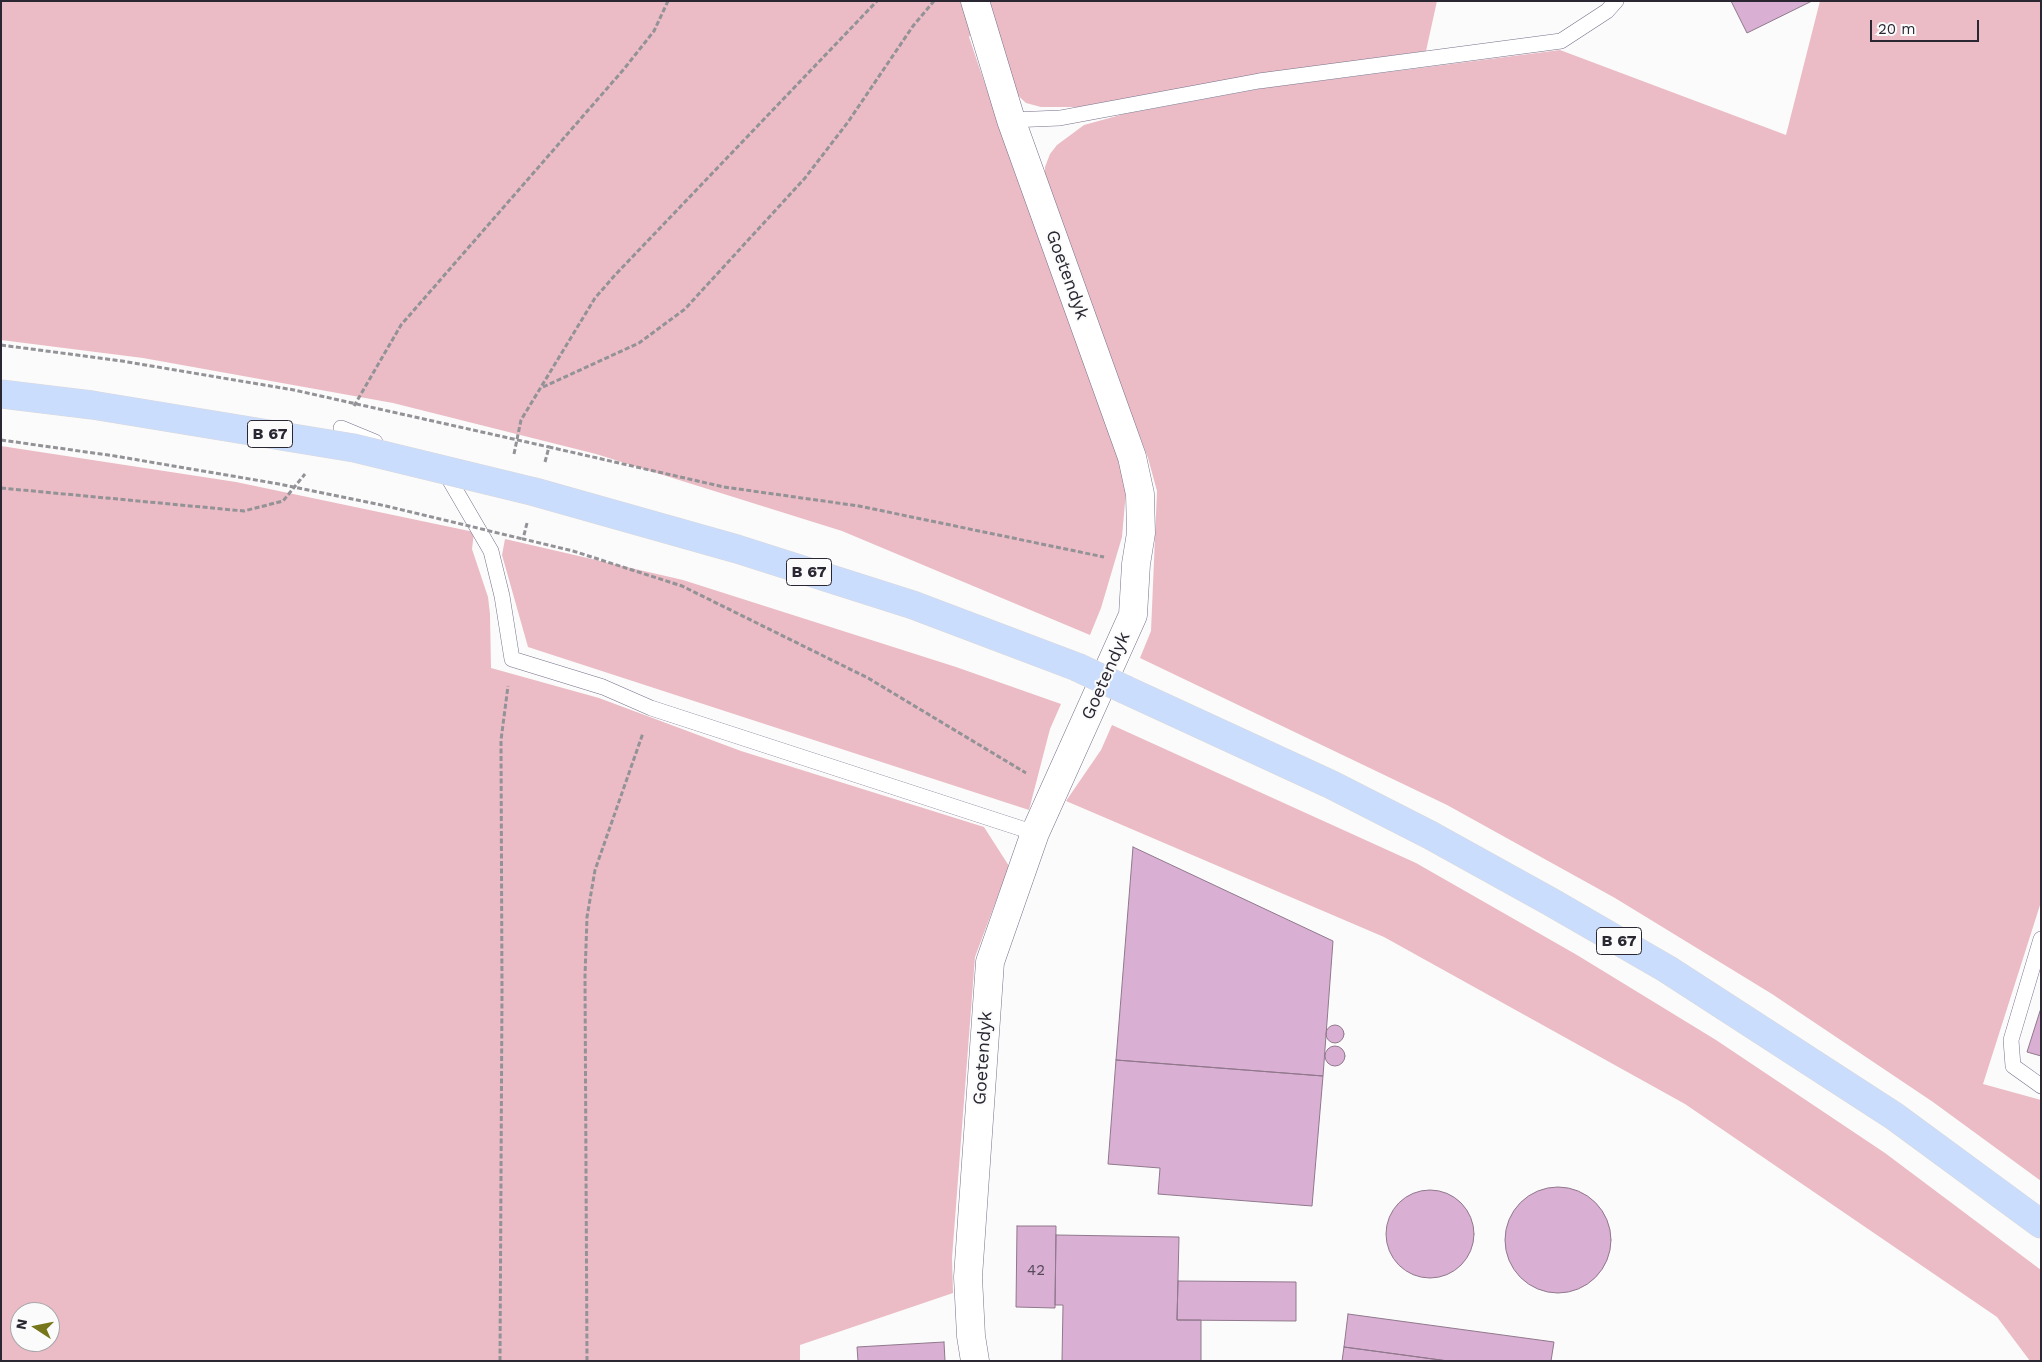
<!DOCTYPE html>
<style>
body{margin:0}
#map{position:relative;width:2042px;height:1362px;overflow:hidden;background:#fbfbfb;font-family:"Work Sans",sans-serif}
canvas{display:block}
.frame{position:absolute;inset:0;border:2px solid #2a2732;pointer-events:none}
.north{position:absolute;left:10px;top:1302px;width:50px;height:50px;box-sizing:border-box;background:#fbfbfb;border:1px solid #a7a6ab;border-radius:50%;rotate:281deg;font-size:14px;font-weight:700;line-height:20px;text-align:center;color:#2a2732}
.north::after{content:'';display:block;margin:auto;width:18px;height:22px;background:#77761b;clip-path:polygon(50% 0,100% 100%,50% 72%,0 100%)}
.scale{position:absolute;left:1870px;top:20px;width:109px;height:22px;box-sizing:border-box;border:2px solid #2a2732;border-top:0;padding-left:6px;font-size:15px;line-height:18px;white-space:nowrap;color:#2a2732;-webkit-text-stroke:4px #fbfbfb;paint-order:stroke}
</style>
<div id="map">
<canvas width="2042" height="1362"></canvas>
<div class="frame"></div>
<div class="north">N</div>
<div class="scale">20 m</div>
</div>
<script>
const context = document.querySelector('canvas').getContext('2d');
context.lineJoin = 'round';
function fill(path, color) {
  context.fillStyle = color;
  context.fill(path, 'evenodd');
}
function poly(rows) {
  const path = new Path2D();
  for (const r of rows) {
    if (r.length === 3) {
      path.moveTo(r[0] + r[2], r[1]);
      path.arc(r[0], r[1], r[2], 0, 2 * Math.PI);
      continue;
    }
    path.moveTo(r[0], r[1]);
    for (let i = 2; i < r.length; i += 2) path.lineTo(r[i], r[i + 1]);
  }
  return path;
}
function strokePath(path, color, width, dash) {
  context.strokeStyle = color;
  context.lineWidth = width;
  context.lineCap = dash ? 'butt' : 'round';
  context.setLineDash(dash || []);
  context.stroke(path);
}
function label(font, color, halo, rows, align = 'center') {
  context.font = font + ' "Work Sans",sans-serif';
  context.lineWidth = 4;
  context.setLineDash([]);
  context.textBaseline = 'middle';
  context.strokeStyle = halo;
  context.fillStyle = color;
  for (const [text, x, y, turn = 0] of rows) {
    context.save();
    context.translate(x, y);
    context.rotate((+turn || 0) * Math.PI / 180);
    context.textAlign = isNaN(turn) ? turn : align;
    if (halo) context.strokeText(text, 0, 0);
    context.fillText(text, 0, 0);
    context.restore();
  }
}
const green = poly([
 [1,1,1437,1,1426,51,1258,74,1078,107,1041,107,1026,103,1011,89,986,7,969,37,1015,173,1121,455,1126,491,1122,537,1101,608,1090,635,842,531,596,454,393,403,143,358,1,340],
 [1820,1,2041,1,2041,902,1983,1084,2041,1100,2041,1181,1933,1102,1772,994,1615,898,1447,805,1140,658,1151,631,1157,491,1148,458,1047,191,1045,179,1045,167,1050,154,1057,145,1084,125,1124,114,1264,88,1560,50,1786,135],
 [1,446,236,482,474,532,472,549,488,597,490,614,491,668,599,698,741,751,984,827,1009,866,975,957,952,1258,953,1293,800,1345,800,1361,1,1361],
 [20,1312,50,1312,50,1342,20,1342],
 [505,539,683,580,956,667,1061,704,1050,729,1029,810,528,647,502,555],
 [1112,725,1416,863,1577,955,1716,1040,1885,1153,2041,1270,2041,1361,2030,1361,1997,1317,1685,1104,1384,937,1066,801,1101,750]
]);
const building = poly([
 [1731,1,1812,1,1747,33,1731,1],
 [1133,847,1333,941,1323,1076,1116,1060,1133,847],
 [2041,1008,2041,1056,2027,1052,2041,1008],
 [1335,1034,9],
 [1335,1056,10],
 [1116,1060,1323,1076,1312,1206,1158,1194,1160,1168,1108,1164,1116,1060],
 [1558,1240,53],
 [1430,1234,44],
 [1017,1226,1056,1226,1055,1308,1016,1307,1017,1226],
 [1056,1235,1179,1237,1177,1320,1201,1320,1201,1361,1062,1361,1063,1305,1055,1305,1056,1235],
 [1178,1281,1296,1282,1296,1321,1177,1320,1178,1281],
 [1348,1314,1554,1342,1551,1361,1448,1361,1344,1347,1348,1314],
 [944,1342,945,1361,858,1361,857,1347,944,1342],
 [1344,1347,1448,1361,1342,1361,1344,1347]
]);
const path = poly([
 [543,387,639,343,685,309,805,178,848,122,913,26,934,1],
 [354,406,401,325,624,69,654,31,668,1],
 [514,454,521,420,595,298,616,274,877,1],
 [545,462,549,447,724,487,859,506,1104,557],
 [1,488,244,511,283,501,305,474],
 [527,523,523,539,573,551,682,586,868,678,1026,773],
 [500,1361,502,992,501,740,508,686],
 [587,1361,585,976,587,917,595,870,643,733]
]);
const service = poly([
 [1011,120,1060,118,1259,81,1561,41,1607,11,1616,1],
 [341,428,375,442],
 [442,471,445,472,491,551,502,596,512,659,603,687,651,708,1035,833],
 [2041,939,2011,1040,2013,1066,2041,1086]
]);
const minor = poly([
 [975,1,1011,120,1132,457,1140,494,1141,533,1136,564,1133,615,1035,833,990,962,968,1277,971,1336,975,1361]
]);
const primary = poly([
 [535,492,737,549,913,605,1077,667],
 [1126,690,1332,785,1430,835,1551,902,1667,969,1894,1116,2041,1224]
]);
const pathBridge = poly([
 [1,345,122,361,294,390,549,447],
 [1,440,115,456,279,484,386,506,523,539]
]);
const primaryBridge = poly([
 [1,394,92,405,354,448,535,492],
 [1077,667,1126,690]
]);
const numberNames = [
 ["42",1036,1271]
];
const shields = [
 [270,434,45],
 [809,572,45],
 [1619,941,45]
];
const shieldNames = [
 ["B 67",270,434],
 ["B 67",809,572],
 ["B 67",1619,941]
];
const streetNames = [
 ["Goetendyk",1067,275,70],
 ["Goetendyk",1106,676,-66],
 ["Goetendyk",983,1058,-86]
];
fill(green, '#ebbcc5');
fill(building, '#d9afd3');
strokePath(building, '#90788c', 1);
strokePath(service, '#77708a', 16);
strokePath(minor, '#77708a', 29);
strokePath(primary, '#d9d8da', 29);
strokePath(path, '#939297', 3, [5, 2.5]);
strokePath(service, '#fff', 15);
strokePath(minor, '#fff', 28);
strokePath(primary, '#cbddfd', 28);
strokePath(primaryBridge, '#d9d8da', 29, []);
strokePath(pathBridge, '#939297', 3, [5, 2.5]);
strokePath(primaryBridge, '#cbddfd', 28);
label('15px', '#56495a', null, numberNames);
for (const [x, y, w] of shields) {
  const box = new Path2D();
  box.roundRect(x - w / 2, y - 13.5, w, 27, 4);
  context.fillStyle = '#fbfbfb';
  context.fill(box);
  strokePath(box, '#2a2732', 1);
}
label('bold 16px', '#2a2732', null, shieldNames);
label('18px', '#2a2732', '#fbfbfb', streetNames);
</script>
